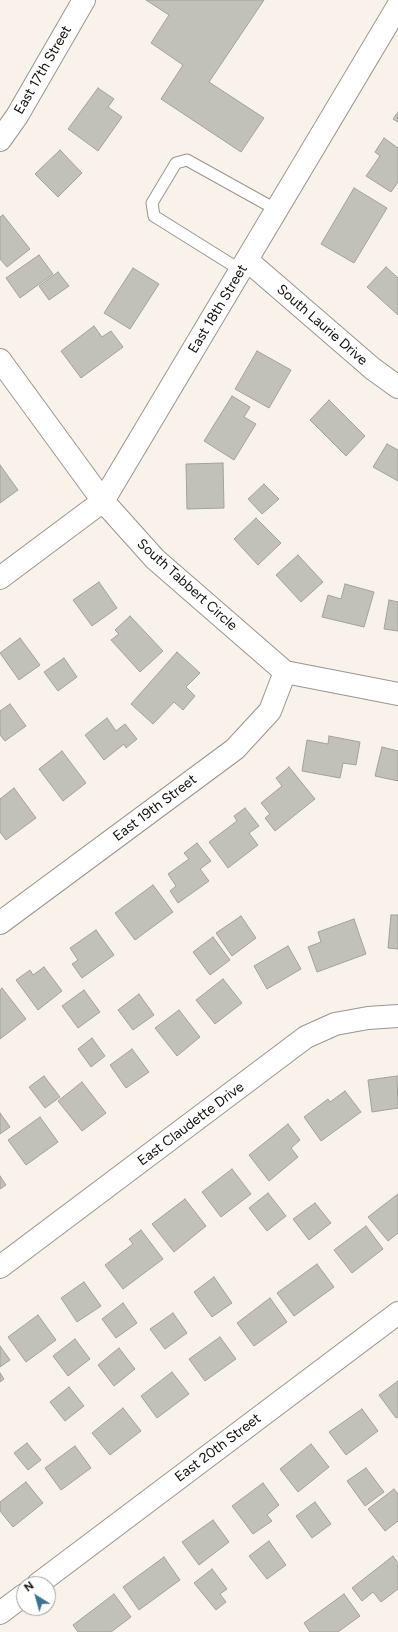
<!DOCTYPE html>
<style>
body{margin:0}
#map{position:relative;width:398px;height:1632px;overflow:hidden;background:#f8f2eb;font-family:Figtree,sans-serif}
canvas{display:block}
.north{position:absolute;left:16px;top:1576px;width:40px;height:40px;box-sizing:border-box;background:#fff;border:1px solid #9f9e9d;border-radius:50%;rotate:323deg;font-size:11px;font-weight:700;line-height:16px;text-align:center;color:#0e0d0a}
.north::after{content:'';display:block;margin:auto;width:14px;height:18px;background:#38758c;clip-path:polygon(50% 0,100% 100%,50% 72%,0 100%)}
</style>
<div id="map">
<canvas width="398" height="1632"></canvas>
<div class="north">N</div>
</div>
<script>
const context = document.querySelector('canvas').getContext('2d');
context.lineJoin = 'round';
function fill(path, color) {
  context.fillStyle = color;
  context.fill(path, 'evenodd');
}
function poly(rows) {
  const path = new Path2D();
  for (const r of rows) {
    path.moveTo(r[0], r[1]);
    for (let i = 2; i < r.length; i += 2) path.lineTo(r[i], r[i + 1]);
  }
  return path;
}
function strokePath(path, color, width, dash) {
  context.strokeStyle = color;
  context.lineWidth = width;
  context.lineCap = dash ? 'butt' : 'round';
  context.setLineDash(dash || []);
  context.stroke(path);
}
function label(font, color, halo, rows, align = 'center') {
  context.font = font + ' Figtree,sans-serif';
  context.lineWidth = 3.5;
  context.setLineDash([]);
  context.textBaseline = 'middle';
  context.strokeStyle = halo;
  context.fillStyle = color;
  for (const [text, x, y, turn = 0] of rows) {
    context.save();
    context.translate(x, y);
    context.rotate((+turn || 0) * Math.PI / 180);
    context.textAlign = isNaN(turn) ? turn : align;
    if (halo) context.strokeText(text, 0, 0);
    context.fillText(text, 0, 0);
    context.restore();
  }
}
const building = poly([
 [146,0,264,0,209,82,264,118,241,152,161,99,183,65,151,43,169,15,146,0],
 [98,88,114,99,108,107,122,117,98,151,68,129,98,88],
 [398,112,398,122,393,119,398,112],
 [384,138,398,148,398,182,391,192,366,176,380,156,375,152,384,138],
 [60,150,82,173,58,197,35,174,60,150],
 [354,188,387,208,354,263,321,244,354,188],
 [3,215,30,249,7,267,0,259,0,217,3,215],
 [39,255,53,274,20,298,6,278,39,255],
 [386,267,398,278,398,315,367,287,386,267],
 [133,268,159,284,130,329,104,313,133,268],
 [58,272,69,286,49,300,39,286,58,272],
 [94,326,102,337,111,331,123,347,81,378,61,351,94,326],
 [257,351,291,370,269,408,235,389,257,351],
 [232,396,250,407,244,417,256,424,234,460,204,441,232,396],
 [329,400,365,436,346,456,310,420,329,400],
 [387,444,398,450,398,481,373,467,387,444],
 [223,463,224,508,187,509,186,464,223,463],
 [0,465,18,490,0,503,0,465],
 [264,484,279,499,262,514,248,499,264,484],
 [256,518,281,543,258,565,234,539,256,518],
 [298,555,323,582,301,602,276,575,298,555],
 [99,582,117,608,92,626,73,600,99,582],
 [345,584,374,592,364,627,322,617,328,595,341,599,345,584],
 [389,600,398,602,398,631,384,629,389,600],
 [130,616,163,651,140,672,111,640,119,634,115,630,130,616],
 [20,638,40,665,19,680,0,653,20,638],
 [177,652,200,673,186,687,195,696,183,710,174,702,153,724,131,704,177,652],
 [64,658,77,677,58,691,44,672,64,658],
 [10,704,26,726,5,741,0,735,0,711,10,704],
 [107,718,116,731,125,724,137,739,126,748,124,744,104,760,85,735,107,718],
 [329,736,360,742,356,765,343,763,340,778,302,771,307,740,328,744,329,736],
 [382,747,398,751,398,781,375,776,382,747],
 [62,751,86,783,63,801,39,769,62,751],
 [289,767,315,799,275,831,265,818,270,814,261,803,282,786,276,778,289,767],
 [14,788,36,818,6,840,0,832,0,799,14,788],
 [245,808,259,826,249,833,258,845,228,868,209,842,237,821,234,816,245,808],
 [197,843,211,861,200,869,209,881,178,903,170,891,176,886,168,874,189,859,184,853,197,843],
 [153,885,173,912,135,940,115,913,153,885],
 [391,915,398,915,398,949,388,948,391,915],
 [241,916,256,938,232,956,216,933,241,916],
 [354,919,366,954,317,972,308,947,321,942,318,932,354,919],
 [96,930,114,955,82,978,72,964,78,960,70,948,96,930],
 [213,937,230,960,210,975,193,952,213,937],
 [288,946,301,969,267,989,254,966,288,946],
 [44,967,62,991,38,1010,16,980,30,970,33,975,44,967],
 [223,979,242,1003,215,1024,196,1000,223,979],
 [2,988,26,1019,0,1039,0,990,2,988],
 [84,990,100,1012,78,1028,62,1006,84,990],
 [139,994,154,1015,133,1030,118,1010,139,994],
 [179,1010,200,1037,177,1056,155,1028,179,1010],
 [92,1038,105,1056,91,1067,78,1049,92,1038],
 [132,1049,149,1072,126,1088,110,1065,132,1049],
 [44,1076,60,1097,45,1108,29,1087,44,1076],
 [397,1076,398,1108,372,1112,368,1080,397,1076],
 [82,1082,106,1113,82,1131,58,1101,82,1082],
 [345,1091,361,1112,321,1141,304,1117,328,1099,330,1102,345,1091],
 [0,1113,10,1127,0,1134,0,1113],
 [40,1117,58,1142,26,1165,8,1140,40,1117],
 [288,1124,300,1140,291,1148,298,1157,269,1181,249,1155,288,1124],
 [232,1169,251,1194,221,1217,202,1192,232,1169],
 [0,1176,6,1185,0,1189,0,1176],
 [268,1193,286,1216,267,1231,249,1208,268,1193],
 [398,1194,398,1233,388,1241,368,1217,398,1194],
 [185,1199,206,1226,174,1252,152,1224,185,1199],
 [315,1203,331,1223,309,1240,293,1219,315,1203],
 [366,1226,383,1249,352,1273,334,1250,366,1226],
 [141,1230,163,1259,123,1289,105,1265,133,1244,129,1239,141,1230],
 [317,1264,334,1287,294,1316,277,1293,317,1264],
 [214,1277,232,1303,212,1317,194,1292,214,1277],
 [84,1282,101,1306,77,1322,61,1298,84,1282],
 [270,1298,287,1322,254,1346,237,1323,270,1298],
 [123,1303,137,1323,116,1338,102,1319,123,1303],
 [173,1313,187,1333,165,1349,150,1329,173,1313],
 [38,1315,56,1340,26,1362,8,1337,38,1315],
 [220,1337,236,1359,205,1381,189,1359,220,1337],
 [75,1339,90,1359,68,1376,53,1356,75,1339],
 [0,1346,10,1360,0,1367,0,1346],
 [119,1348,135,1369,114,1386,98,1365,119,1348],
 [172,1372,189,1394,157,1418,141,1396,172,1372],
 [0,1373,4,1379,0,1382,0,1373],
 [398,1381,398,1417,396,1418,379,1395,398,1381],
 [69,1387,84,1406,65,1421,50,1402,69,1387],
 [123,1408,141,1431,110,1455,92,1433,123,1408],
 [362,1409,378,1431,346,1455,329,1432,362,1409],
 [27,1443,41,1460,28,1470,14,1453,27,1443],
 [311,1444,329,1467,298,1492,280,1469,311,1444],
 [75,1446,91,1468,61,1490,45,1468,75,1446],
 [366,1468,384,1492,365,1506,347,1481,366,1468],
 [26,1482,43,1503,13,1527,0,1511,0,1502,26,1482],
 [263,1483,279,1505,267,1515,272,1521,253,1534,232,1506,263,1483],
 [394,1489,398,1494,398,1521,385,1531,368,1509,394,1489],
 [315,1502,331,1524,312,1538,296,1516,315,1502],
 [213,1520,229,1542,199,1565,182,1542,213,1520],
 [269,1541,286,1565,267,1579,249,1556,269,1541],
 [393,1556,398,1563,398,1589,381,1602,373,1592,362,1601,352,1588,393,1556],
 [164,1557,180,1580,139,1610,123,1587,164,1557],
 [212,1569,227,1589,220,1594,226,1602,216,1610,194,1583,212,1569],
 [114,1594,131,1617,111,1632,78,1632,73,1625,114,1594],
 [344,1594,360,1616,338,1632,310,1632,304,1623,344,1594]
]);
const service = poly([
 [242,271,154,216,152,203,176,163,187,160,277,210]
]);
const minor = poly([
 [0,140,17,116,84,0],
 [248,261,373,369,398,387],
 [0,360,103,501,155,559,285,672,398,694],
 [0,923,235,749,270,711,285,672],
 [0,1267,306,1037,335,1024,368,1018,398,1016],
 [38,1584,398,1313],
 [0,1613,24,1595]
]);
const tertiary = poly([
 [0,578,103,501,398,6]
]);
const streetNames = [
 ["East 17th Street",43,70,-60],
 ["East 18th Street",218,309,-59],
 ["South Laurie Drive",322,325,41],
 ["South Tabbert Circle",187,585,42],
 ["East 19th Street",155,808,-37],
 ["East Claudette Drive",191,1124,-37],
 ["East 20th Street",218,1448,-37]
];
fill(building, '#c2c1b9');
strokePath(building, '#a2a299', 1);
strokePath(service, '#9a958e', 13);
strokePath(minor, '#9a958e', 24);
strokePath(tertiary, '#9a958e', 24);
strokePath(service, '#fff', 11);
strokePath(minor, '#fff', 22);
strokePath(tertiary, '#fff', 22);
label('14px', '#0e0d0a', '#fff', streetNames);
</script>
